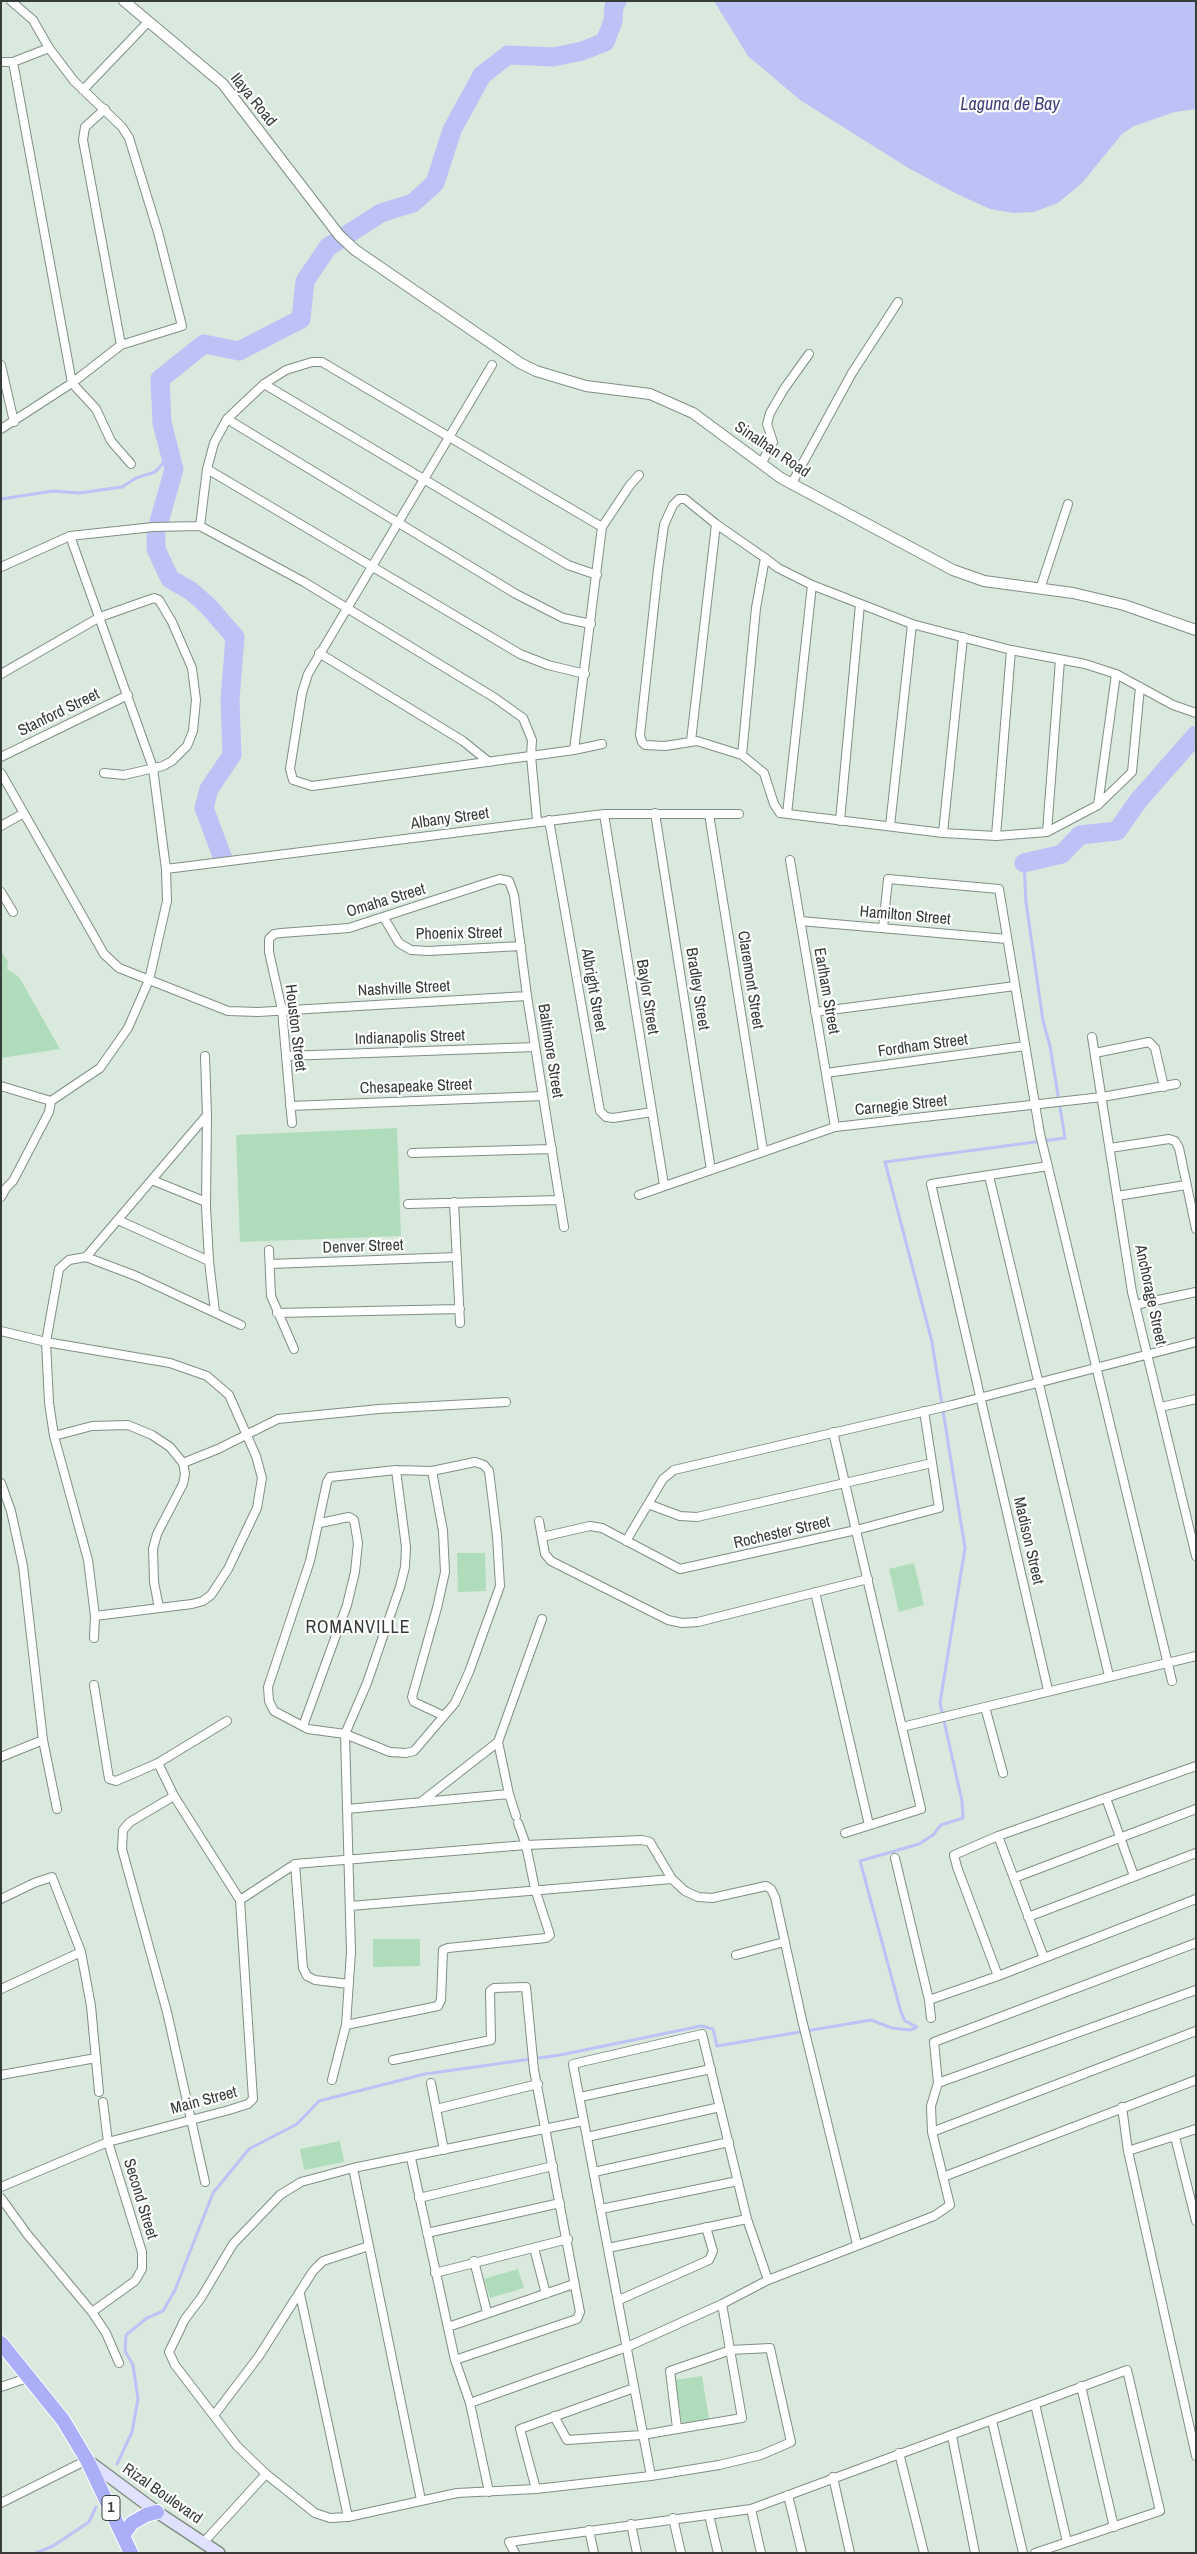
<!DOCTYPE html>
<style>
body{margin:0}
#map{position:relative;width:1197px;height:2554px;overflow:hidden;background:#d9e9dd;font-family:"Archivo Narrow",sans-serif}
canvas{display:block}
.frame{position:absolute;inset:0;border:2px solid #363c38;pointer-events:none}
</style>
<div id="map">
<canvas width="1197" height="2554"></canvas>
<div class="frame"></div>
</div>
<script>
const context = document.querySelector('canvas').getContext('2d');
context.lineJoin = 'round';
function fill(path, color) {
  context.fillStyle = color;
  context.fill(path, 'evenodd');
}
function poly(rows) {
  const path = new Path2D();
  for (const r of rows) {
    path.moveTo(r[0], r[1]);
    for (let i = 2; i < r.length; i += 2) path.lineTo(r[i], r[i + 1]);
  }
  return path;
}
function strokePath(path, color, width, dash) {
  context.strokeStyle = color;
  context.lineWidth = width;
  context.lineCap = dash ? 'butt' : 'round';
  context.setLineDash(dash || []);
  context.stroke(path);
}
function label(font, color, halo, rows, align = 'center') {
  context.font = font + ' "Archivo Narrow",sans-serif';
  context.lineWidth = 4.5;
  context.setLineDash([]);
  context.textBaseline = 'middle';
  context.strokeStyle = halo;
  context.fillStyle = color;
  for (const [text, x, y, turn = 0] of rows) {
    context.save();
    context.translate(x, y);
    context.rotate((+turn || 0) * Math.PI / 180);
    context.textAlign = isNaN(turn) ? turn : align;
    if (halo) context.strokeText(text, 0, 0);
    context.fillText(text, 0, 0);
    context.restore();
  }
}
const green = poly([
 [1,951,8,961,7,969,19,977,60,1049,1,1058],
 [397,1128,401,1236,240,1242,236,1135],
 [457,1553,485,1553,486,1591,458,1592],
 [914,1563,924,1605,899,1612,889,1569],
 [373,1939,420,1939,420,1966,373,1967],
 [340,2141,344,2162,304,2170,300,2149],
 [518,2269,524,2288,490,2298,484,2279],
 [702,2376,709,2419,682,2423,675,2380]
]);
const water = poly([
 [714,1,1196,1,1196,109,1175,112,1134,126,1122,134,1082,183,1058,203,1034,212,1014,213,990,209,957,194,910,169,800,100,748,56]
]);
const stream = poly([
 [1,499,53,491,79,493,122,487,136,478,155,472,170,456],
 [117,2464,132,2432,138,2399,133,2365,125,2351,126,2335,147,2318,163,2311,175,2290,213,2193,249,2149,297,2124,319,2101,425,2074,560,2055,701,2026,713,2029,717,2046,871,2020,892,2028,910,2030,917,2027,905,2021,901,2012,860,1861,919,1844,933,1835,941,1825,963,1818,962,1801,940,1703,965,1548,932,1342,885,1162,1065,1138,1050,1046,1043,1021,1026,902,1024,863],
 [36,2553,53,2546,89,2522,96,2507]
]);
const river = poly([
 [159,522,174,469,162,423,160,379,204,344,239,351,301,319,305,281,328,247,381,213,413,203,435,183,452,130,482,75,508,55,554,57,582,51,605,42,613,21,614,6,617,1],
 [156,535,156,549,170,579,191,591,208,606,235,637,230,700,232,755,209,789,204,808,222,856],
 [1024,863,1062,854,1080,835,1117,831,1138,801,1196,735]
]);
const minor = poly([
 [1,62,13,62,49,48],
 [13,62,72,383,96,409,111,441,131,464],
 [83,90,148,22],
 [105,109,85,127,83,140,121,345],
 [1,365,14,422],
 [492,365,308,674,302,693,290,769,293,780,312,786,574,750,602,744],
 [264,384,568,565,597,575],
 [227,419,516,594,563,618,591,624],
 [1,429,72,383,121,345,182,326,158,232,129,138,122,127,74,81,49,48,33,20,11,1],
 [761,464,773,442,767,424,770,413,784,389,809,354],
 [207,469,520,654,548,665,585,674],
 [792,483,852,373,898,302],
 [602,527,630,485,639,475],
 [765,558,778,568,812,585,912,624,1011,650,1085,664,1116,674,1173,705,1196,713],
 [1,567,70,536,153,527,200,526],
 [1040,589,1068,504],
 [319,653,463,741,489,762],
 [1,674,100,617,154,598,159,600,172,622,192,668,196,700,193,731,187,746,172,761,163,766,124,775,104,773],
 [691,741,716,524],
 [742,755,756,608,765,558,716,524,685,499,679,499,673,505,664,525,658,569,640,735,642,742,645,745,665,746,697,741,742,755,764,773,774,804,780,813,943,833,996,836,1047,832,1098,805,1132,772,1140,687],
 [1,757,128,695],
 [1,773,104,954,119,968,228,1011,258,1012,527,996],
 [1098,805,1116,674],
 [655,813,711,1170],
 [604,814,664,1185],
 [709,814,763,1150],
 [787,814,812,585],
 [549,820,600,1111,606,1117,613,1118,652,1112],
 [537,821,531,756,532,740,523,718,495,698,304,582,200,526,207,469,214,443,227,419,264,384,286,370,312,362,322,362,602,527,574,750],
 [840,821,860,604],
 [1,826,24,813],
 [890,826,912,624],
 [1047,832,1060,660],
 [943,833,963,637],
 [996,836,1011,650],
 [790,860,835,1127],
 [166,869,604,814,739,814],
 [1,892,13,912],
 [384,918,399,943,411,950,428,951,521,946],
 [800,921,1007,939],
 [883,928,888,879,999,889,1040,1134,1172,1681],
 [815,1012,1015,986],
 [1092,1037,1132,1292,1196,1556],
 [1095,1053,1149,1042,1155,1048,1164,1087],
 [205,1056,207,1115],
 [286,1056,535,1047],
 [826,1073,1025,1046],
 [1,1086,51,1101],
 [290,1106,543,1096],
 [292,1123,282,1010,269,952,269,939,274,934,281,933,349,928,490,882,500,879,509,881,514,895,527,996,564,1227],
 [1110,1148,1169,1139,1175,1141,1179,1148,1196,1229],
 [412,1153,552,1149],
 [1048,1166,931,1184,1048,1690],
 [989,1176,1109,1676],
 [152,1180,206,1202],
 [639,1195,835,1127,1102,1097,1176,1084],
 [1117,1196,1186,1185],
 [1,1197,6,1188,13,1181,49,1112,51,1101,100,1068,128,1028,149,980,167,901,166,869,153,768,70,536],
 [454,1202,460,1323],
 [408,1204,560,1200],
 [118,1220,209,1261],
 [269,1250,271,1296,294,1349],
 [86,1257,207,1115,206,1207,209,1261,215,1312],
 [270,1264,457,1257],
 [1135,1305,1196,1292],
 [277,1313,460,1309],
 [1,1331,46,1342,170,1363,207,1376,229,1395,256,1456,262,1478,257,1508,228,1569,211,1595,203,1601,192,1604,95,1616],
 [1161,1407,1196,1399],
 [833,1432,921,1809,845,1833],
 [54,1436,92,1426,128,1425,152,1435,170,1447,183,1463,185,1474,183,1484,157,1534,153,1549,154,1582,159,1608],
 [475,1462,484,1465,489,1471,497,1536,500,1586,469,1672,455,1703,414,1751,406,1753,390,1752,345,1734,308,1729,274,1711,269,1701,268,1687,310,1561,327,1482,330,1477,396,1470,432,1471,475,1462],
 [183,1463,218,1449,278,1419,379,1409,506,1402],
 [432,1471,443,1531,445,1572,437,1608,412,1697,414,1702,444,1716],
 [1,1483,11,1511,23,1566,43,1740,57,1809],
 [648,1504,680,1516,697,1517,932,1463],
 [539,1521,545,1554,551,1561,668,1620,682,1623,698,1622,868,1579],
 [542,1537,590,1526,602,1528,680,1569,856,1530,939,1508,924,1411],
 [626,1541,663,1479,674,1470,952,1405,1196,1342],
 [815,1592,869,1825],
 [94,1638,95,1616,88,1560,54,1436,49,1403,46,1342,59,1269,69,1260,86,1257,136,1276,241,1325],
 [985,1707,1003,1773],
 [303,1726,347,1605,355,1572,358,1543,354,1520,349,1517,320,1523],
 [902,1727,1196,1656],
 [1,1757,43,1740],
 [158,1763,227,1721],
 [174,1796,130,1822,123,1830,122,1849,167,2012,205,2182],
 [1106,1798,1134,1876],
 [421,1802,498,1742],
 [347,1809,509,1794],
 [516,1816,509,1794,498,1742,542,1619],
 [998,1836,1044,1958],
 [895,1858,929,2000,931,2018],
 [295,1864,303,1968,307,1976,315,1980,349,1984],
 [1014,1878,1196,1809],
 [1,1899,34,1883,52,1877,81,1952,91,2006,99,2092],
 [240,1900,295,1864,526,1845,642,1840,650,1842,672,1879,685,1891,698,1897,712,1898,766,1886,771,1889,775,1897,802,2020,857,2244],
 [350,1906,672,1879],
 [1028,1917,1196,1853],
 [736,1955,784,1942],
 [998,1976,957,1867,954,1855,998,1836,1196,1766],
 [1,1989,81,1952],
 [929,2000,998,1976,1196,1899],
 [346,2025,438,2006,441,2000,443,1950,448,1948,546,1938,550,1935,535,1889,526,1845,518,1823],
 [393,2060,491,2040,490,1991,494,1988,526,1987,534,2070,580,2312,577,2319,455,2360],
 [1,2075,96,2058],
 [332,2080,346,2025,351,1952,345,1734,367,1683,400,1587,405,1567,406,1547,396,1470],
 [431,2083,444,2150],
 [938,2083,1196,1990],
 [580,2097,711,2069],
 [1122,2107,1128,2151,1196,2456],
 [436,2109,538,2084],
 [583,2121,353,2168,301,2182,280,2195,233,2244,201,2298,185,2319,169,2352,175,2365,237,2446,266,2474,315,2513,330,2518,348,2517,457,2493,536,2489,651,2476,719,2465,761,2455,791,2442,770,2348,731,2350,670,2371,677,2428],
 [932,2132,1196,2031],
 [587,2137,720,2107],
 [1175,2137,1196,2221],
 [1128,2151,1196,2129],
 [411,2158,455,2360,470,2403,489,2492],
 [353,2168,421,2500],
 [594,2172,729,2142],
 [943,2177,1196,2080],
 [1,2187,108,2142,229,2110,248,2104,253,2099,240,1900,174,1796,158,1763,116,1781,109,1779,94,1685],
 [1,2198,27,2234,92,2312,106,2333,119,2363],
 [419,2198,553,2166],
 [601,2209,738,2181],
 [427,2233,560,2203],
 [534,2248,546,2294],
 [608,2248,747,2219],
 [474,2261,487,2312],
 [435,2273,568,2239],
 [300,2294,348,2517],
 [619,2300,709,2260,713,2251,706,2227],
 [92,2312,135,2281,142,2269,142,2252,108,2142,103,2102],
 [448,2327,574,2284],
 [1081,2386,1114,2527],
 [1,2387,30,2377],
 [470,2403,627,2347,722,2304,768,2280,934,2216,950,2205,932,2132,931,2106,938,2083,934,2042,1196,1943],
 [1035,2404,1067,2542],
 [215,2414,259,2356,313,2271,323,2261,369,2246],
 [554,2416,567,2440,642,2435,742,2418,722,2304],
 [992,2421,1023,2553],
 [952,2436,975,2553],
 [899,2453,924,2553],
 [651,2476,573,2064,702,2034,747,2219,768,2280],
 [833,2477,850,2553],
 [536,2489,520,2429,634,2388],
 [788,2495,802,2553],
 [1,2503,87,2460],
 [751,2509,761,2553],
 [709,2515,718,2553],
 [673,2518,681,2553],
 [631,2524,637,2553],
 [589,2530,594,2553],
 [203,2543,266,2474],
 [515,2553,509,2542,751,2509,1127,2370,1160,2511,1035,2553]
]);
const tertiary = poly([
 [124,1,223,84,339,235,355,250,520,363,536,371,586,386,650,394,693,413,781,478,953,570,984,581,1073,593,1124,605,1196,630]
]);
const secondary = poly([
 [87,2460,157,2512,219,2553]
]);
const trunk = poly([
 [1,2343,63,2420,87,2460,131,2553],
 [124,2534,132,2523,146,2515,157,2512]
]);
const shields = [
 [111,2508,18]
];
const shieldNames = [
 ["1",111,2508]
];
const streetNames = [
 ["Ilaya Road",253,100,51],
 ["Sinalhan Road",772,450,34],
 ["Stanford Street",59,713,-26],
 ["Albany Street",450,819,-8],
 ["Omaha Street",386,901,-17],
 ["Hamilton Street",905,916,5],
 ["Phoenix Street",459,934,-1],
 ["Claremont Street",750,980,81],
 ["Nashville Street",404,989,-3],
 ["Bradley Street",697,989,81],
 ["Albright Street",593,990,80],
 ["Earlham Street",826,991,80],
 ["Baylor Street",647,997,81],
 ["Houston Street",295,1028,83],
 ["Indianapolis Street",410,1038,-2],
 ["Fordham Street",923,1046,-8],
 ["Baltimore Street",550,1051,81],
 ["Chesapeake Street",416,1087,-2],
 ["Carnegie Street",901,1106,-6],
 ["Denver Street",363,1247,-2],
 ["Anchorage Street",1150,1295,78],
 ["Rochester Street",782,1533,-13],
 ["Madison Street",1028,1541,77],
 ["Main Street",204,2101,-15],
 ["Second Street",140,2199,73],
 ["Rizal Boulevard",162,2494,35]
];
const waterNames = [
 ["Laguna de Bay",1010,105]
];
const neighbourhoodNames = [
 ["ROMANVILLE",358,1628]
];
fill(green, '#afddbc');
fill(water, '#bcc2f6');
strokePath(stream, '#bcc2f6', 3);
strokePath(river, '#bcc2f6', 19);
strokePath(minor, '#808e84', 10);
strokePath(tertiary, '#808e84', 12);
strokePath(secondary, '#808e84', 14);
strokePath(trunk, '#fff', 16);
strokePath(minor, '#fff', 8);
strokePath(tertiary, '#fff', 10);
strokePath(secondary, '#dfe1fd', 11);
strokePath(trunk, '#aaaff8', 14);
for (const [x, y, w] of shields) {
  const box = new Path2D();
  box.roundRect(x - w / 2, y - 12.5, w, 25, 4);
  context.fillStyle = '#fff';
  context.fill(box);
  strokePath(box, '#363c38', 1);
}
label('bold 15px', '#363c38', null, shieldNames);
label('16px', '#363c38', '#fff', streetNames);
label('italic 18px', '#3d3e7d', '#fff', waterNames);
context.letterSpacing = '1px';
label('18px', '#363c38', '#fff', neighbourhoodNames);
context.letterSpacing = '0px';
</script>
